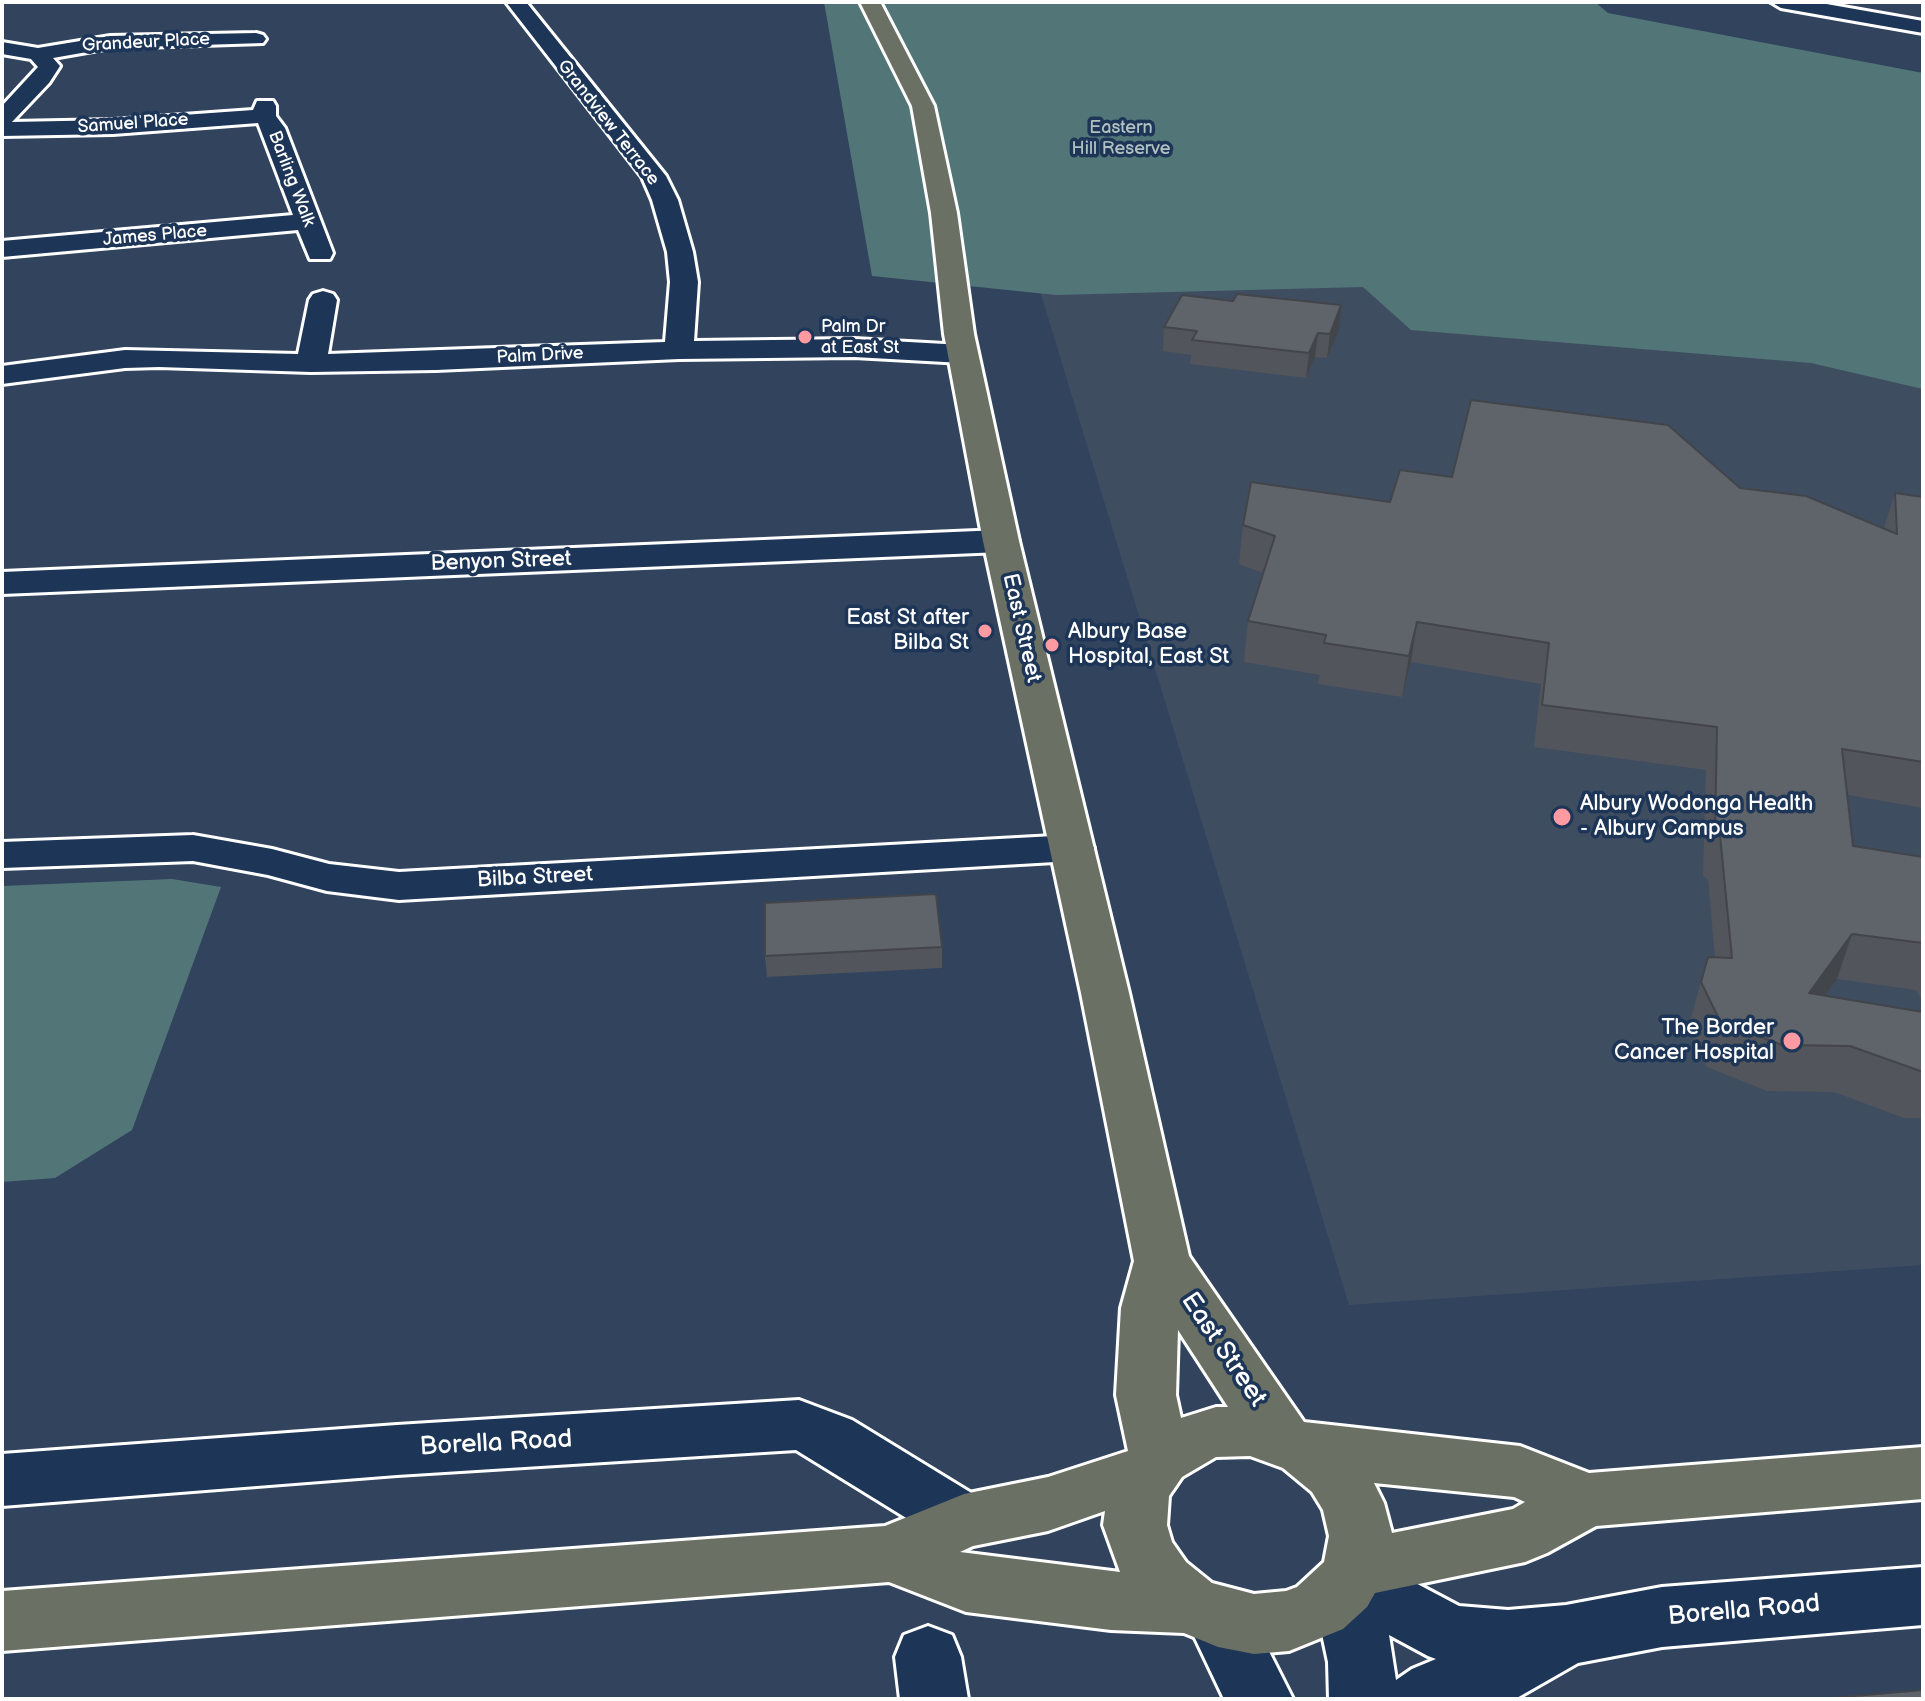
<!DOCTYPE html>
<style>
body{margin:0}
#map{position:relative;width:1925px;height:1701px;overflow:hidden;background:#31435d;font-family:"Balsamiq Sans",sans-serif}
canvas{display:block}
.frame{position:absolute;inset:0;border:4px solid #fff;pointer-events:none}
</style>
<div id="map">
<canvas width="1925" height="1701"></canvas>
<div class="frame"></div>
</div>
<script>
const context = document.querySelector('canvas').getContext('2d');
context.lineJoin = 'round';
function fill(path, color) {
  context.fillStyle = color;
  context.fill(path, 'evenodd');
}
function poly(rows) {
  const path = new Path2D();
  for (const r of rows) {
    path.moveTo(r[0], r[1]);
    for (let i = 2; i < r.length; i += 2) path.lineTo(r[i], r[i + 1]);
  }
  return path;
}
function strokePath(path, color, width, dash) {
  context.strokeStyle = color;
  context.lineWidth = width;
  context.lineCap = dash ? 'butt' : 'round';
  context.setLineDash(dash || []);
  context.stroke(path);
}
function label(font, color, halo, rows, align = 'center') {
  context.font = font + ' "Balsamiq Sans",sans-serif';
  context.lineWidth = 7;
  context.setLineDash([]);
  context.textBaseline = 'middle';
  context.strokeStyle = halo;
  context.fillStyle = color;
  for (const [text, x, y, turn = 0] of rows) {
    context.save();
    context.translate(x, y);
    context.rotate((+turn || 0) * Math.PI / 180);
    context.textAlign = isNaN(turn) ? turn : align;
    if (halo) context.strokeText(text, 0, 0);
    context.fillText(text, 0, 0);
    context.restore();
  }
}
const built = poly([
 [1791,251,1923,370,1923,1265,1349,1305,1036,278]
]);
const green = poly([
 [824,2,1595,2,1608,13,1923,73,1923,389,1811,363,1411,330,1363,287,1056,295,872,276],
 [172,879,221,887,132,1130,55,1178,2,1182,2,886]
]);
const minor = poly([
 [506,2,526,2,666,176,678,200,693,252,698,282,694,341,854,339,963,345,974,348,978,354,974,360,963,363,854,357,679,359,436,370,311,372,159,367,125,368,2,384,2,366,125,350,298,354,309,300,313,294,323,291,333,294,337,300,328,354,665,342,670,282,667,252,652,200,642,177,506,2],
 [1771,2,1815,2,1923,21,1923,33,1781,8,1771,2],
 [256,33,263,35,266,39,263,43,110,48,53,58,60,66,49,83,12,122,113,120,253,110,257,101,273,101,276,106,276,116,285,128,333,253,330,259,310,259,298,230,2,257,2,241,293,215,258,123,113,134,2,136,2,106,38,67,31,59,2,54,2,42,38,48,110,36,256,33],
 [1001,530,1013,534,1019,541,1013,548,1001,552,2,594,2,572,1001,530],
 [193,835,272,849,329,864,399,872,1072,835,1088,839,1094,848,1088,857,1072,861,399,900,327,891,268,875,193,861,2,868,2,842,193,835],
 [799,1400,852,1420,986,1502,996,1521,986,1540,964,1548,942,1540,796,1450,397,1475,2,1506,2,1454,397,1425,799,1400],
 [1349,1551,1372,1560,1459,1606,1508,1610,1566,1605,1662,1587,1923,1567,1923,1625,1662,1647,1578,1663,1515,1699,1329,1699,1328,1662,1312,1587,1326,1560,1349,1551],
 [1389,1635,1428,1656,1436,1659,1412,1669,1396,1680,1389,1635],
 [1218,1587,1241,1596,1293,1699,1224,1699,1185,1617,1195,1596,1218,1587],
 [928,1626,952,1635,961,1657,968,1699,900,1699,895,1657,904,1635,928,1626]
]);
const major = poly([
 [860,2,880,2,934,106,957,213,974,334,1019,541,1129,993,1189,1256,1304,1422,1520,1446,1589,1473,1923,1447,1923,1499,1596,1526,1547,1553,1525,1562,1375,1593,1367,1607,1343,1629,1289,1651,1254,1654,1218,1647,1184,1633,1111,1630,966,1612,889,1582,2,1651,2,1591,885,1526,964,1494,1048,1477,1128,1451,1116,1395,1121,1308,1134,1261,1081,993,983,541,944,334,931,213,912,106,860,2],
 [1178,1330,1228,1407,1216,1407,1181,1418,1176,1395,1178,1330],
 [1250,1456,1283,1468,1312,1492,1323,1510,1329,1536,1324,1562,1297,1587,1286,1591,1254,1594,1212,1583,1186,1562,1172,1542,1167,1525,1169,1496,1182,1477,1216,1457,1250,1456],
 [1374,1483,1514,1497,1525,1502,1513,1509,1392,1533,1384,1503,1374,1483],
 [1105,1511,1103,1525,1120,1572,960,1552,973,1546,1048,1531,1105,1511]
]);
const wall = poly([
 [1164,327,1339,330,1327,358,1315,357,1306,378,1190,364,1191,355,1163,351],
 [1452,477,1740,488,1884,528,1895,493,1923,497,1923,808,1848,795,1853,846,1923,857,1923,1003,1916,990,1837,979,1824,996,1923,1012,1923,1118,1904,1118,1834,1092,1767,1091,1707,1067,1688,1028,1708,957,1715,957,1708,879,1703,876,1706,770,1534,747,1541,684,1411,662,1402,697,1318,684,1320,675,1244,662,1248,621,1263,573,1239,564,1243,525,1390,502],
 [942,947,942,968,767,977,765,956]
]);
const shadedWall = poly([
 [1341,305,1339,330,1327,358,1330,334],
 [1318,333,1315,357,1306,378,1309,353],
 [1417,622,1411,662,1402,697,1409,656],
 [1852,934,1837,979,1794,1039,1809,993]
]);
const building = poly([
 [1237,294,1341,305,1330,334,1318,333,1309,353,1192,340,1197,331,1164,327,1182,295,1233,301,1237,294],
 [1471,400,1668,425,1740,488,1806,496,1897,534,1895,493,1923,497,1923,762,1842,749,1853,846,1923,857,1923,943,1852,934,1809,993,1923,1012,1923,1072,1850,1046,1782,1045,1720,1021,1701,982,1708,957,1732,958,1720,835,1715,832,1717,727,1542,705,1549,643,1417,622,1409,656,1324,643,1326,635,1248,621,1275,536,1243,525,1251,482,1390,502,1400,470,1452,477,1471,400],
 [936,894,942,947,765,956,765,903,936,894],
 [1923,1690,1923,1699,1820,1699,1923,1690]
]);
const markers = [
 [805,337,8,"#ff9aa2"],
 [985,631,8,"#ff9aa2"],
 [1052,645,8,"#ff9aa2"],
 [1562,817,10,"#ff9aa2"],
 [1792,1041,10,"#ff9aa2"]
];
const farStreetnames = [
 ["Grandeur Place",146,43,-3],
 ["Grandview Terrace",608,123,52],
 ["Samuel Place",133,124,-4],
 ["Barling Walk",291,179,69],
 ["James Place",155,236,-5],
 ["Palm Drive",540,356,-3]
];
const farParknames = [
 ["Eastern",1121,128],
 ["Hill Reserve",1121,149]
];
const farPoinames = [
 ["Palm Dr",821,327],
 ["at East St",821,348]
];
const streetNames = [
 ["Benyon Street",501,562,-2],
 ["East Street",1021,628,77],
 ["Bilba Street",535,878,-3]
];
const poiNames = [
 ["East St after",969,618],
 ["Bilba St",969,643],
 ["Albury Base",1068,632,"left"],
 ["Hospital, East St",1068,657,"left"],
 ["Albury Wodonga Health",1580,804,"left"],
 ["- Albury Campus",1580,829,"left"],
 ["The Border",1774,1028],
 ["Cancer Hospital",1774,1053]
];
const nearStreetnames = [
 ["East Street",1223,1350,56],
 ["Borella Road",496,1444,-3],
 ["Borella Road",1744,1611,-5]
];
fill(built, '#3f4d61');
fill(green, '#527678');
strokePath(minor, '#fff', 6);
strokePath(major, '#fff', 6);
fill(minor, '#1d3557');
fill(major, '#6b7065');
fill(wall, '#52555b');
fill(shadedWall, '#42454a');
fill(building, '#5f636a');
strokePath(building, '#42454a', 2);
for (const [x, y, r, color] of markers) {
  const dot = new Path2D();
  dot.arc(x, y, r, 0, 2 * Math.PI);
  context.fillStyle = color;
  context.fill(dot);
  strokePath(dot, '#1d3557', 3);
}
label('18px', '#fff', '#1d3557', farStreetnames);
label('18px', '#b1c1c2', '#1d3557', farParknames);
label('18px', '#fff', '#1d3557', farPoinames, 'left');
label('22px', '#fff', '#1d3557', streetNames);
label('22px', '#fff', '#1d3557', poiNames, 'right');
label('26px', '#fff', '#1d3557', nearStreetnames);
</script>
